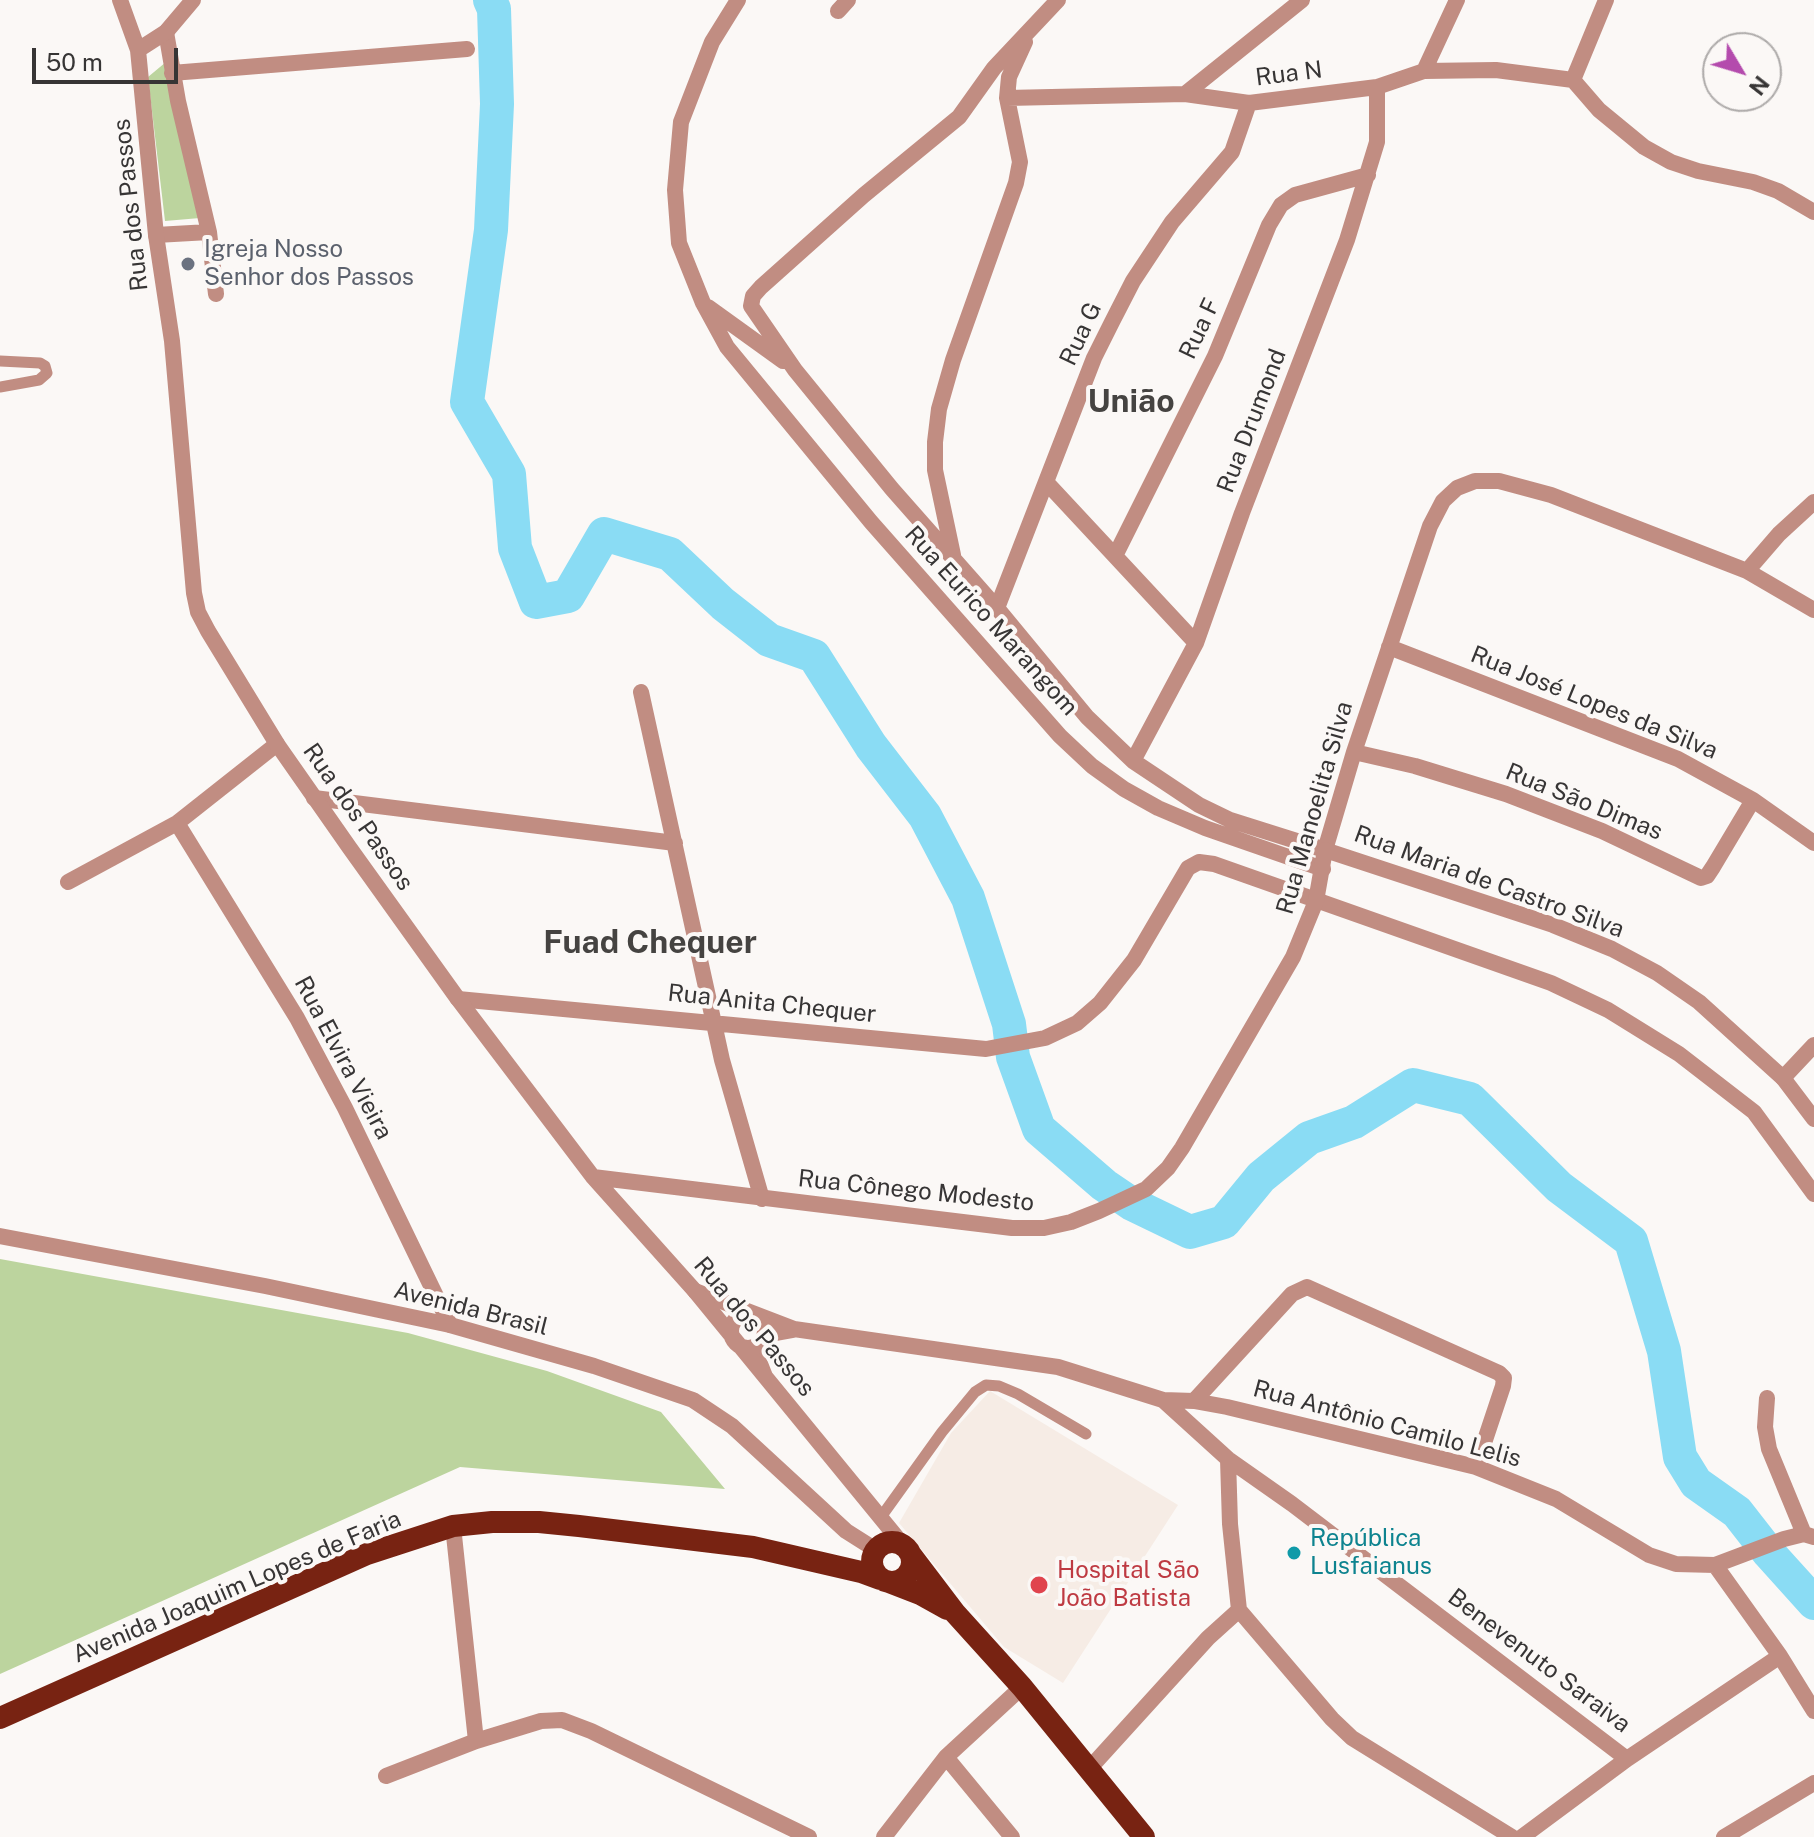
<!DOCTYPE html>
<meta charset="utf-8">
<style>
body{margin:0}
#map{position:relative;width:1814px;height:1837px;overflow:hidden;background:#fbf8f6;font-family:"Public Sans",sans-serif}
canvas{display:block}
.north{position:absolute;left:1702px;top:32px;width:80px;height:80px;box-sizing:border-box;background:#fbf8f6;border:2px solid #adaaa9;border-radius:50%;rotate:128deg;font-size:22px;font-weight:700;line-height:32px;text-align:center;color:#373535}
.north::after{content:'';display:block;margin:auto;width:28px;height:36px;background:#b44bad;clip-path:polygon(50% 0,100% 100%,50% 72%,0 100%)}
.scale{position:absolute;left:32px;top:48px;width:146px;height:36px;box-sizing:border-box;border:4px solid #373535;border-top:0;padding-left:10px;font-size:24px;line-height:28px;white-space:nowrap;color:#373535;-webkit-text-stroke:6px #fbf8f6;paint-order:stroke}
</style>
<div id="map">
<canvas width="1814" height="1837"></canvas>
<div class="north">N</div>
<div class="scale">50 m</div>
</div>
<script>
const context = document.querySelector('canvas').getContext('2d');
context.lineJoin = 'round';
function fill(path, color) {
  context.fillStyle = color;
  context.fill(path, 'evenodd');
}
function poly(rows) {
  const path = new Path2D();
  for (const r of rows) {
    if (r.length === 3) {
      path.moveTo(r[0] + r[2], r[1]);
      path.arc(r[0], r[1], r[2], 0, 2 * Math.PI);
      continue;
    }
    path.moveTo(r[0], r[1]);
    for (let i = 2; i < r.length; i += 2) path.lineTo(r[i], r[i + 1]);
  }
  return path;
}
function strokePath(path, color, width, dash) {
  context.strokeStyle = color;
  context.lineWidth = width;
  context.lineCap = dash ? 'butt' : 'round';
  context.setLineDash(dash || []);
  context.stroke(path);
}
function label(font, color, halo, rows, align = 'center') {
  context.font = font + ' "Public Sans",sans-serif';
  context.lineWidth = 8;
  context.setLineDash([]);
  context.textBaseline = 'middle';
  context.strokeStyle = halo;
  context.fillStyle = color;
  for (const [text, x, y, turn = 0] of rows) {
    context.save();
    context.translate(x, y);
    context.rotate((+turn || 0) * Math.PI / 180);
    context.textAlign = isNaN(turn) ? turn : align;
    if (halo) context.strokeText(text, 0, 0);
    context.fillText(text, 0, 0);
    context.restore();
  }
}
const built = poly([
 [990,1391,1178,1505,1063,1683,1004,1647,899,1523,951,1433]
]);
const green = poly([
 [166,62,200,218,165,221,148,77],
 [0,1259,408,1333,547,1371,661,1412,725,1489,460,1467,0,1674]
]);
const river = poly([
 [490,0,494,9,497,104,491,230,467,402,509,474,515,548,536,602,568,596,604,534,670,554,723,604,769,640,814,656,871,746,925,816,968,898,1009,1024,1013,1057,1039,1129,1104,1185,1132,1204,1190,1232,1224,1222,1261,1177,1309,1138,1354,1122,1413,1085,1470,1099,1559,1187,1631,1241,1664,1351,1680,1457,1696,1483,1737,1512,1769,1553,1814,1603]
]);
const service = poly([
 [0,361,40,363,45,366,47,373,39,380,0,387],
 [881,1517,942,1432,975,1392,986,1385,999,1386,1018,1394,1086,1434]
]);
const minor = poly([
 [738,0,712,42,681,122,675,190,679,243,703,303,727,347,871,522,1060,736,1092,766,1124,789,1158,808,1205,828,1323,869],
 [1058,0,994,68,959,117,864,195,761,287,753,296,751,306,795,370,892,489,997,608,1087,717,1133,761,1199,805,1230,820,1325,850,1354,752,1430,526,1443,501,1457,488,1475,481,1499,481,1551,495,1747,571,1814,610],
 [838,11,848,0],
 [166,32,178,101,209,232,216,294],
 [1424,71,1457,0],
 [172,73,467,49],
 [1573,80,1599,110,1644,147,1671,162,1698,171,1753,182,1778,191,1814,212],
 [1573,80,1606,0],
 [1185,94,1302,0],
 [1007,98,1185,94,1249,103,1377,87,1424,71,1496,70,1573,80],
 [156,235,209,232],
 [708,307,783,361],
 [1047,483,1196,643],
 [1116,554,1215,356,1269,225,1281,205,1295,195,1368,175],
 [953,555,935,470,935,442,939,409,953,360,1016,183,1020,162,1007,98,1009,77,1025,42],
 [1747,571,1779,534,1814,502],
 [997,608,1094,358,1112,322,1133,281,1172,222,1232,152,1249,103],
 [1389,647,1678,759,1753,800,1814,843],
 [641,692,722,1060,762,1199],
 [1354,752,1415,766,1506,794,1602,831,1701,878,1707,876,1713,867,1753,800],
 [1133,761,1196,643,1242,513,1347,240,1377,142,1377,87],
 [314,798,675,843],
 [177,823,297,1018,345,1108,450,1325],
 [68,882,177,823,277,744],
 [458,999,986,1049,1045,1038,1077,1023,1100,1003,1134,960,1188,868,1199,862,1214,864,1551,983,1608,1010,1679,1054,1754,1112,1814,1194],
 [1783,1078,1814,1119],
 [695,1291,794,1329,1058,1367,1163,1400,1228,1459,1292,1504,1627,1759],
 [764,1374,757,1356,762,1341,771,1334,793,1330],
 [1767,1398,1765,1427,1769,1449,1804,1534],
 [1163,1400,1194,1401,1227,1407,1476,1467,1556,1499,1649,1555,1676,1564,1715,1565,1784,1539,1804,1534,1814,1537],
 [1194,1401,1292,1294,1307,1287,1499,1373,1504,1378,1503,1386,1476,1467],
 [453,1526,476,1741],
 [1715,1565,1780,1656,1814,1711],
 [1239,1610,1332,1719,1352,1738,1512,1837],
 [946,1757,1012,1837],
 [1089,1769,1208,1638,1239,1610,1230,1524,1228,1459],
 [386,1776,476,1741,541,1721,562,1720,591,1731,809,1837],
 [884,1837,946,1757,1022,1687],
 [1522,1837,1627,1759,1780,1656],
 [1724,1837,1814,1783]
]);
const tertiary = poly([
 [120,0,138,50,156,235,172,341,194,593,198,612,208,631,277,744,349,847,458,999,593,1177,695,1291,903,1545],
 [138,50,166,32,193,0],
 [593,1177,1012,1228,1044,1228,1071,1222,1099,1211,1146,1189,1168,1168,1182,1148,1293,957,1316,901,1325,850,1553,925,1612,949,1657,973,1699,1002,1783,1078,1814,1045],
 [0,1236,265,1286,450,1325,594,1366,693,1400,732,1426,846,1531,876,1550],
 [748,1331,17]
]);
const trunk = poly([
 [892,1562,20],
 [911,1555,955,1613,1022,1687,1144,1837],
 [889,1582,920,1594,947,1609],
 [0,1718,367,1554,453,1526,492,1522,539,1522,579,1526,753,1547,861,1572,880,1579]
]);
const markers = [
 [188,264,8,"#6b7280"],
 [1294,1553,8,"#0f9aa8"],
 [1039,1585,10,"#e0444e"]
];
const streetNames = [
 ["Rua N",1289,74,-7],
 ["Rua dos Passos",131,205,-96],
 ["Rua F",1200,329,-65],
 ["Rua G",1081,334,-65],
 ["Rua Drumond",1252,421,-69],
 ["Rua Eurico Marangom",991,621,48],
 ["Rua José Lopes da Silva",1594,703,22],
 ["Rua São Dimas",1584,802,22],
 ["Rua Manoelita Silva",1315,808,-74],
 ["Rua dos Passos",358,817,55],
 ["Rua Maria de Castro Silva",1489,882,20],
 ["Rua Anita Chequer",772,1004,6],
 ["Rua Elvira Vieira",343,1058,62],
 ["Rua Cônego Modesto",916,1191,6],
 ["Avenida Brasil",471,1309,14],
 ["Rua dos Passos",754,1327,50],
 ["Rua Antônio Camilo Lelis",1387,1424,15],
 ["Avenida Joaquim Lopes de Faria",237,1587,-23],
 ["Benevenuto Saraiva",1539,1661,37]
];
const worshipNames = [
 ["Igreja Nosso",204,250],
 ["Senhor dos Passos",204,278]
];
const cultureNames = [
 ["República",1310,1539],
 ["Lusfaianus",1310,1567]
];
const healthNames = [
 ["Hospital São",1057,1571],
 ["João Batista",1057,1599]
];
const districtNames = [
 ["União",1131,402],
 ["Fuad Chequer",650,943]
];
fill(built, '#f6ece5');
fill(green, '#bcd49e');
strokePath(river, '#8adcf4', 34);
strokePath(service, '#c18d82', 11);
strokePath(minor, '#c18d82', 16);
strokePath(tertiary, '#c18d82', 16);
strokePath(trunk, '#782312', 22);
for (const [x, y, r, color] of markers) {
  const dot = new Path2D();
  dot.arc(x, y, r, 0, 2 * Math.PI);
  context.fillStyle = color;
  context.fill(dot);
  strokePath(dot, '#fbf8f6', 3);
}
label('24px', '#373535', '#fbf8f6', streetNames);
label('24px', '#5b616d', '#fbf8f6', worshipNames, 'left');
label('24px', '#0d838f', '#fbf8f6', cultureNames, 'left');
label('24px', '#be3a42', '#fbf8f6', healthNames, 'left');
label('bold 32px', '#454341', '#fbf8f6', districtNames);
</script>
